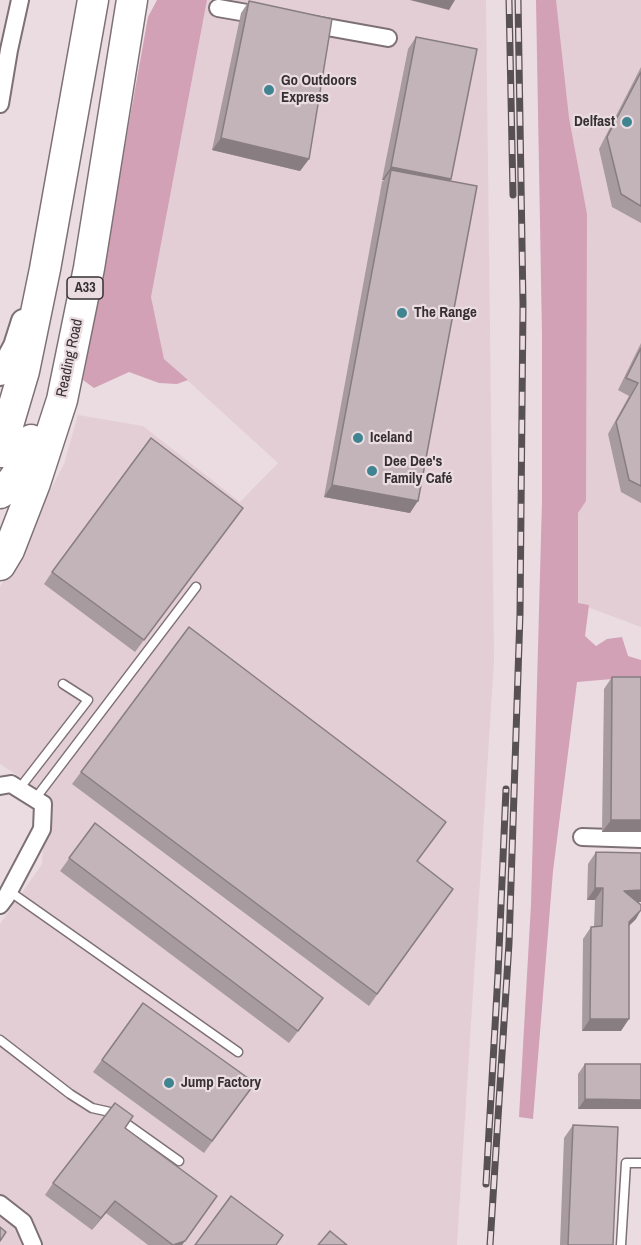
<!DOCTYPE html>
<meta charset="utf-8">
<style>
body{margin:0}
canvas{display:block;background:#eadce1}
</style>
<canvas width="641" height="1245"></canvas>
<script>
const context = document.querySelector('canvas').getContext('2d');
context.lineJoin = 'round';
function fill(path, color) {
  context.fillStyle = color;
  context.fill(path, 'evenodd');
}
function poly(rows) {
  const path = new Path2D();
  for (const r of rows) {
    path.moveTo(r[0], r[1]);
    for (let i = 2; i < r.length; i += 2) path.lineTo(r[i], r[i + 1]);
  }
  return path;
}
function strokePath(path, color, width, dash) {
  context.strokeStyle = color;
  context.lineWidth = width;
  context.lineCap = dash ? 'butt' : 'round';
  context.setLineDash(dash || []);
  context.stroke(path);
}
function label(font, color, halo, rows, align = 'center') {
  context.font = font + ' "Archivo Narrow",sans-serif';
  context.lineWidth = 4.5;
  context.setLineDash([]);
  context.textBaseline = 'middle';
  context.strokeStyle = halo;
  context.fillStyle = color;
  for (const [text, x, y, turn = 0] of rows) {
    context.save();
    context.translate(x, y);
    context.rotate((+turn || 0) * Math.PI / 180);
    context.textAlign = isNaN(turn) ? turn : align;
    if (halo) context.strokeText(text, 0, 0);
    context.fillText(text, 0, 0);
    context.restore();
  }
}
const built = poly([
 [207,0,486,0,494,660,457,1245,0,1245,0,924,42,864,46,794,0,764,0,587,64,464,78,415,143,426,240,502,278,463,164,359,151,297],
 [556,0,641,0,641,627,558,596]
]);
const green = poly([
 [157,0,207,0,151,297,164,359,188,380,177,384,159,383,129,372,94,388,83,380,148,17],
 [536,0,556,0,569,118,587,214,586,501,578,513,578,603,589,605,585,636,596,646,607,639,622,637,628,656,641,660,641,685,612,679,577,682,553,871,533,1119,519,1117,531,904,542,501,542,335]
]);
const lane = poly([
 [19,789,88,700,63,684],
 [35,799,196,587],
 [9,891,238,1052],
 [0,1040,70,1094,92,1108,110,1112,179,1161],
 [621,1245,626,1163,641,1163]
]);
const street = poly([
 [218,8,264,16],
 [310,24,388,38],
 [0,104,9,50,20,0],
 [0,786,11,784,43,804,42,829,6,897,0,905],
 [582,837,641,839],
 [0,1204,23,1222,33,1245]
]);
const secondary = poly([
 [0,374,15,346,23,321]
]);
const highway = poly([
 [0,452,24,371,45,269,93,0],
 [0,493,6,489,16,476,31,440],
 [0,565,9,550,35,483,62,400,89,268,132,0]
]);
const rail = poly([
 [509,0,513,195],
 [486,1184,498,974,506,789],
 [490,1245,509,943,520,614,523,304,518,0]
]);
const wall = poly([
 [249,1,309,159,300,171,212,150,241,13],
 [416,37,451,179,450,181,410,513,324,497,382,182,384,180,382,180,408,49],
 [641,67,641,223,612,207,599,149],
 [641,343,641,503,621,492,608,434,629,396,618,390],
 [243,508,135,652,44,584,52,572],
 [612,677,641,677,641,832,602,832,604,689],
 [81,772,417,861,453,889,369,1006,72,784],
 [95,823,323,998,289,1043,60,871],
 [596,852,641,853,641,902,638,902,636,919,629,926,621,1031,582,1031,583,939,591,927,594,927,595,900,587,900,588,864],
 [143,1003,255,1083,204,1153,93,1072],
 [585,1064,641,1109,578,1109,578,1074],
 [573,1125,613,1245,560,1245,564,1138],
 [125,1128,217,1196,182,1245,148,1245,106,1213,92,1230,45,1195,53,1183]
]);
const shadedWall = poly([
 [410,0,455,0,449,10],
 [221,138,309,159,300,171,212,150],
 [391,167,451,179,443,192,391,170,384,180,382,180],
 [332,485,418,501,410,513,324,497],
 [611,820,641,820,641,832,602,832],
 [595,888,603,888,595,900,587,900],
 [641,890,641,902,615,903,624,891],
 [641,910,636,919,620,934,629,922],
 [590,1019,629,1019,621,1031,582,1031],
 [585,1099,641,1100,641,1109,578,1109],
 [217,1196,182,1245,173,1245],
 [115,1201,106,1213,92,1230,101,1218]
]);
const building = poly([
 [249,1,332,19,309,159,221,138,249,1],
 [416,37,477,49,451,179,391,167,416,37],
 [641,72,641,206,621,194,607,137,641,72],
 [391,170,477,186,418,501,332,485,391,170],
 [641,348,641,486,629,480,616,422,638,383,626,378,641,348],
 [151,438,243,508,144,640,52,572,151,438],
 [189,627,446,822,417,861,453,889,377,994,81,772,189,627],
 [612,677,641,677,641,820,611,820,612,677],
 [95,823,323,998,298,1031,69,858,95,823],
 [596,852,641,853,641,890,624,891,641,905,641,910,629,922,629,1019,590,1019,591,927,602,926,603,888,595,888,596,852],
 [143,1003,255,1083,212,1141,102,1060,143,1003],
 [585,1064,641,1064,641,1100,585,1099,585,1064],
 [115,1103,133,1116,125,1128,217,1196,185,1241,173,1245,115,1201,101,1218,53,1183,115,1103],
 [573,1125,618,1127,613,1245,568,1245,573,1125],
 [231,1196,283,1235,276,1245,195,1245,231,1196],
 [0,1227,6,1232,0,1241,0,1227],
 [330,1231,347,1245,318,1245,330,1231]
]);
const markers = [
 [269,90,6,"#3f8491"],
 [627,122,6,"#3f8491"],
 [402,313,6,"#3f8491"],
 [358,438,6,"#3f8491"],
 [372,471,6,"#3f8491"],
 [169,1083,6,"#3f8491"]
];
const shields = [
 [85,288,36]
];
const shieldNames = [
 ["A33",85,288]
];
const poiNames = [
 ["Go Outdoors",281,81],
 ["Express",281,98],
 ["Delfast",615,122,"right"],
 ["The Range",414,313],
 ["Iceland",370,438],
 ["Dee Dee's",384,462],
 ["Family Café",384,479],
 ["Jump Factory",181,1083]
];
const streetNames = [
 ["Reading Road",70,358,-78]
];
fill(built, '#e3ced6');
fill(green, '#d3a1b5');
strokePath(lane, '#7e7176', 11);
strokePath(street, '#7e7176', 20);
strokePath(secondary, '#7e7176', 26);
strokePath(highway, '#7e7176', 33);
strokePath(lane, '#fff', 8);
strokePath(street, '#fff', 16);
strokePath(secondary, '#fff', 22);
strokePath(highway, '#fff', 30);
strokePath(rail, '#585153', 7);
strokePath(rail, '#eadce1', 4.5, [14]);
fill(wall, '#a79b9f');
fill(shadedWall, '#887e82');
fill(building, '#c2b4b9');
strokePath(building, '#887e82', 1.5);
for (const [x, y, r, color] of markers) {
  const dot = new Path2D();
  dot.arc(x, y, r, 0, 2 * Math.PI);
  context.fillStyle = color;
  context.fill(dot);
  strokePath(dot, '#eadce1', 2);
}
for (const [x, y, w] of shields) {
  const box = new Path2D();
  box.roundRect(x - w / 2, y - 11, w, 22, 4.5);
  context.fillStyle = '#eadce1';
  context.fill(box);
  strokePath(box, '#363032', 1.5);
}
label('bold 14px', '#363032', null, shieldNames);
label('bold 15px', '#363032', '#eadce1', poiNames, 'left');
label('15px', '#363032', '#eadce1', streetNames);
</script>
